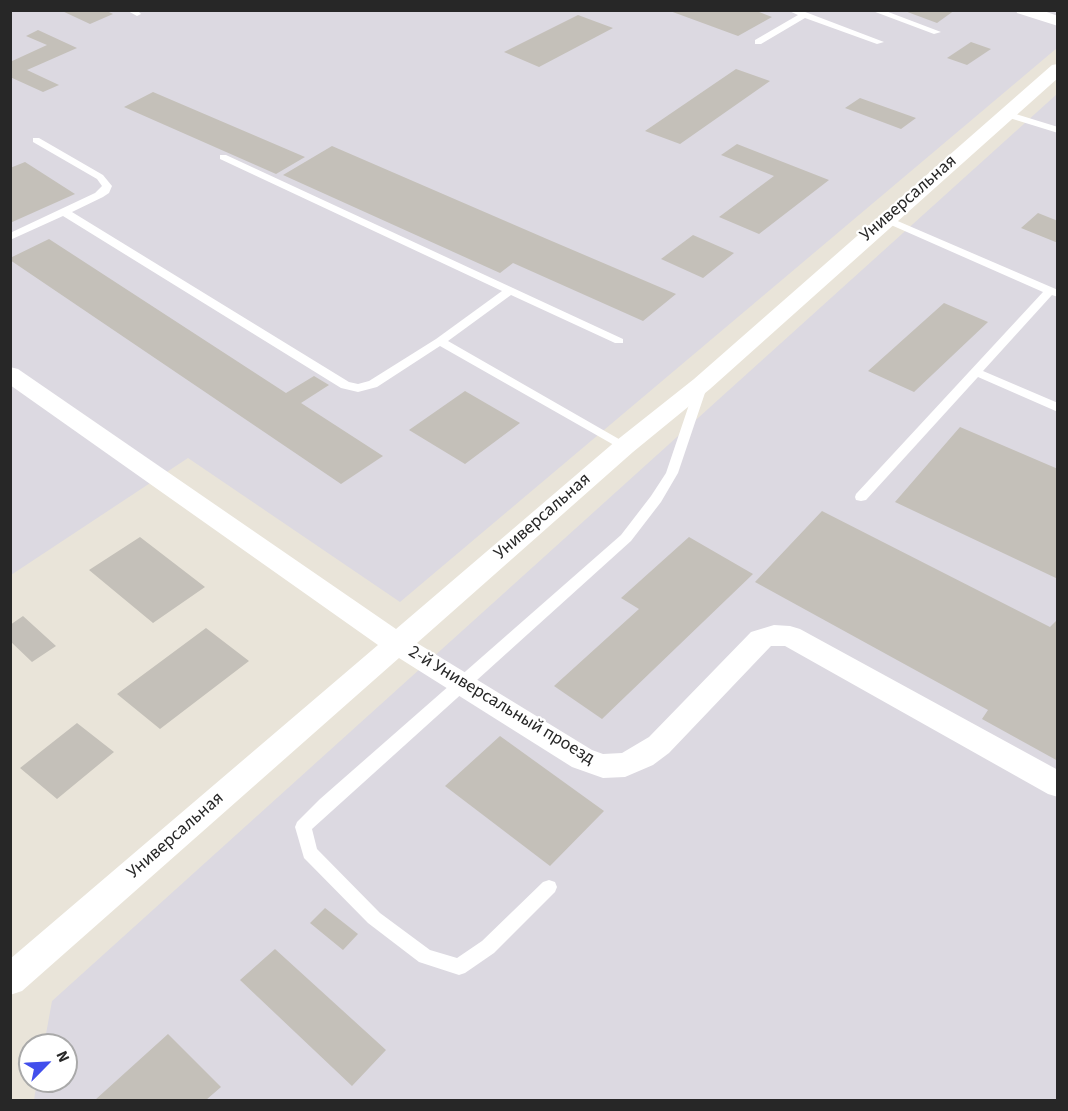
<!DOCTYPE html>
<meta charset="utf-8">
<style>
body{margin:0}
#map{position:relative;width:1068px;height:1111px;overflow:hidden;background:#e9e4d9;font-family:"Source Sans 3",sans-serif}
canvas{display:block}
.frame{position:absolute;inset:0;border:12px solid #272727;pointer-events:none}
.north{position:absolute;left:18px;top:1033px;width:60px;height:60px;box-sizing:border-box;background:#fff;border:2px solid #a9a9a9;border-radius:50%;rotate:66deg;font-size:16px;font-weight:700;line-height:24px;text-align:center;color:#272727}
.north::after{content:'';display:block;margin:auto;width:21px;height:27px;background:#424fec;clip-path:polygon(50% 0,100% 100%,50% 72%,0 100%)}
</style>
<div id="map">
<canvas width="1068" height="1111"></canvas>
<div class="frame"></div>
<div class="north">N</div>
</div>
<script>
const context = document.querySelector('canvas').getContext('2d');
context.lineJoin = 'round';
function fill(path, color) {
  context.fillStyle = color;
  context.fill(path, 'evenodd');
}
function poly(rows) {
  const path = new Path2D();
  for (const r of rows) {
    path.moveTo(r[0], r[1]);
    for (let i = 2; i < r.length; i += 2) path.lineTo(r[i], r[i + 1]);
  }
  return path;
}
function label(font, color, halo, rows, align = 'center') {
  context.font = font + ' "Source Sans 3",sans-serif';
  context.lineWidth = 4.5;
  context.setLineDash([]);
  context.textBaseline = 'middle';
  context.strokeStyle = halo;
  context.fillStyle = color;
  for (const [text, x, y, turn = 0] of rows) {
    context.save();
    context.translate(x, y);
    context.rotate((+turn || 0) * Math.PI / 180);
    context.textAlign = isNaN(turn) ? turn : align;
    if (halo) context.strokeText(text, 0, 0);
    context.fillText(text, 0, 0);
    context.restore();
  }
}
const industrial = poly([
 [11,11,1057,11,1057,48,400,602,188,458,11,575],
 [1057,94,1057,1100,34,1100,37,1081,66,1081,66,1045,44,1045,52,1001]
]);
const building = poly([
 [60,10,105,10,113,14,90,24],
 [754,10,772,17,738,36,670,11],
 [902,10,955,10,937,23],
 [578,15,613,28,539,67,504,52],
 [38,30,77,48,27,70,59,85,43,92,10,77,10,62,47,45,26,36],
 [971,42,991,49,967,65,947,58],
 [736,69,770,81,680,144,645,131],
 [153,92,305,157,276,174,124,107],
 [860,98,916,118,901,129,845,108],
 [737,144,829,180,759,234,719,217,774,176,721,155],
 [332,146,547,239,676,294,643,321,513,263,500,273,283,175],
 [25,162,75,194,10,223,10,168],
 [1038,213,1058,221,1058,243,1021,228],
 [693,235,734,253,703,278,661,259],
 [49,239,286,393,314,376,329,385,301,403,383,456,341,484,10,260,10,258],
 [944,303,988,322,914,392,868,371],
 [465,391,520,423,465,464,409,430],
 [960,427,1058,469,1058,579,895,502],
 [822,511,1050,627,1058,619,1058,761,982,719,988,710,755,582],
 [140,537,205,587,153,623,89,570],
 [689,537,753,574,602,719,554,686,639,609,621,598],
 [23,616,56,646,32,662,10,641,10,625],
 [206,628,249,661,160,729,117,694],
 [77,723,114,752,57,799,20,768],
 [500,736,604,811,550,866,445,786],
 [325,908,358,934,343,950,310,923],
 [275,949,386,1050,352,1086,240,980],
 [168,1034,221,1087,206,1100,95,1100]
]);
const service = poly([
 [126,10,137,10,141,14,137,16,126,10],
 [787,10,800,10,884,42,877,44,805,18,761,44,755,44,755,40,798,15,787,10],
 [870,10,883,10,941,32,934,34,870,10],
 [1006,111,1058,127,1058,133,1003,116,1003,112,1006,111],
 [33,138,39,138,103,175,112,186,109,193,103,197,72,212,349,382,358,384,369,381,436,339,502,291,220,159,220,155,226,155,623,339,623,343,615,343,511,295,448,341,631,446,625,450,621,449,440,346,377,387,358,392,341,388,63,216,10,240,10,233,95,193,102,186,97,179,33,142,33,138],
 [886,216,1058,290,1058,297,1052,295,983,371,1058,403,1058,412,978,377,866,500,861,501,856,500,855,497,856,494,1043,292,882,221,881,219,886,216],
 [702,380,708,384,678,473,661,502,631,541,312,829,317,849,380,913,430,950,457,958,482,941,543,882,549,880,555,882,557,887,555,892,494,953,465,973,459,975,419,962,368,923,304,858,295,827,297,822,320,799,621,535,651,496,666,473,696,384,702,380]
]);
const minor = poly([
 [1016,10,1041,10,1058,16,1058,26,1017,13,1016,10],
 [1058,64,1058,78,710,389,633,452,417,643,592,750,603,754,622,753,649,737,751,632,774,625,790,626,800,629,1058,770,1058,797,1048,794,785,646,771,646,669,753,653,765,625,777,603,778,572,767,399,658,22,991,10,995,10,959,378,645,10,385,10,367,18,369,396,629,617,440,694,379,1052,65,1058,64]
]);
const streetNames = [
 ["Универсальная",909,199,-41],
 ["Универсальная",543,517,-41],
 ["2-й Универсальный проезд",501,706,31],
 ["Универсальная",176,836,-41]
];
fill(industrial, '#dcd9e1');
fill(building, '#c4c0b9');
fill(service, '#fff');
fill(minor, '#fff');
label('18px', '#272727', '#fff', streetNames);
</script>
